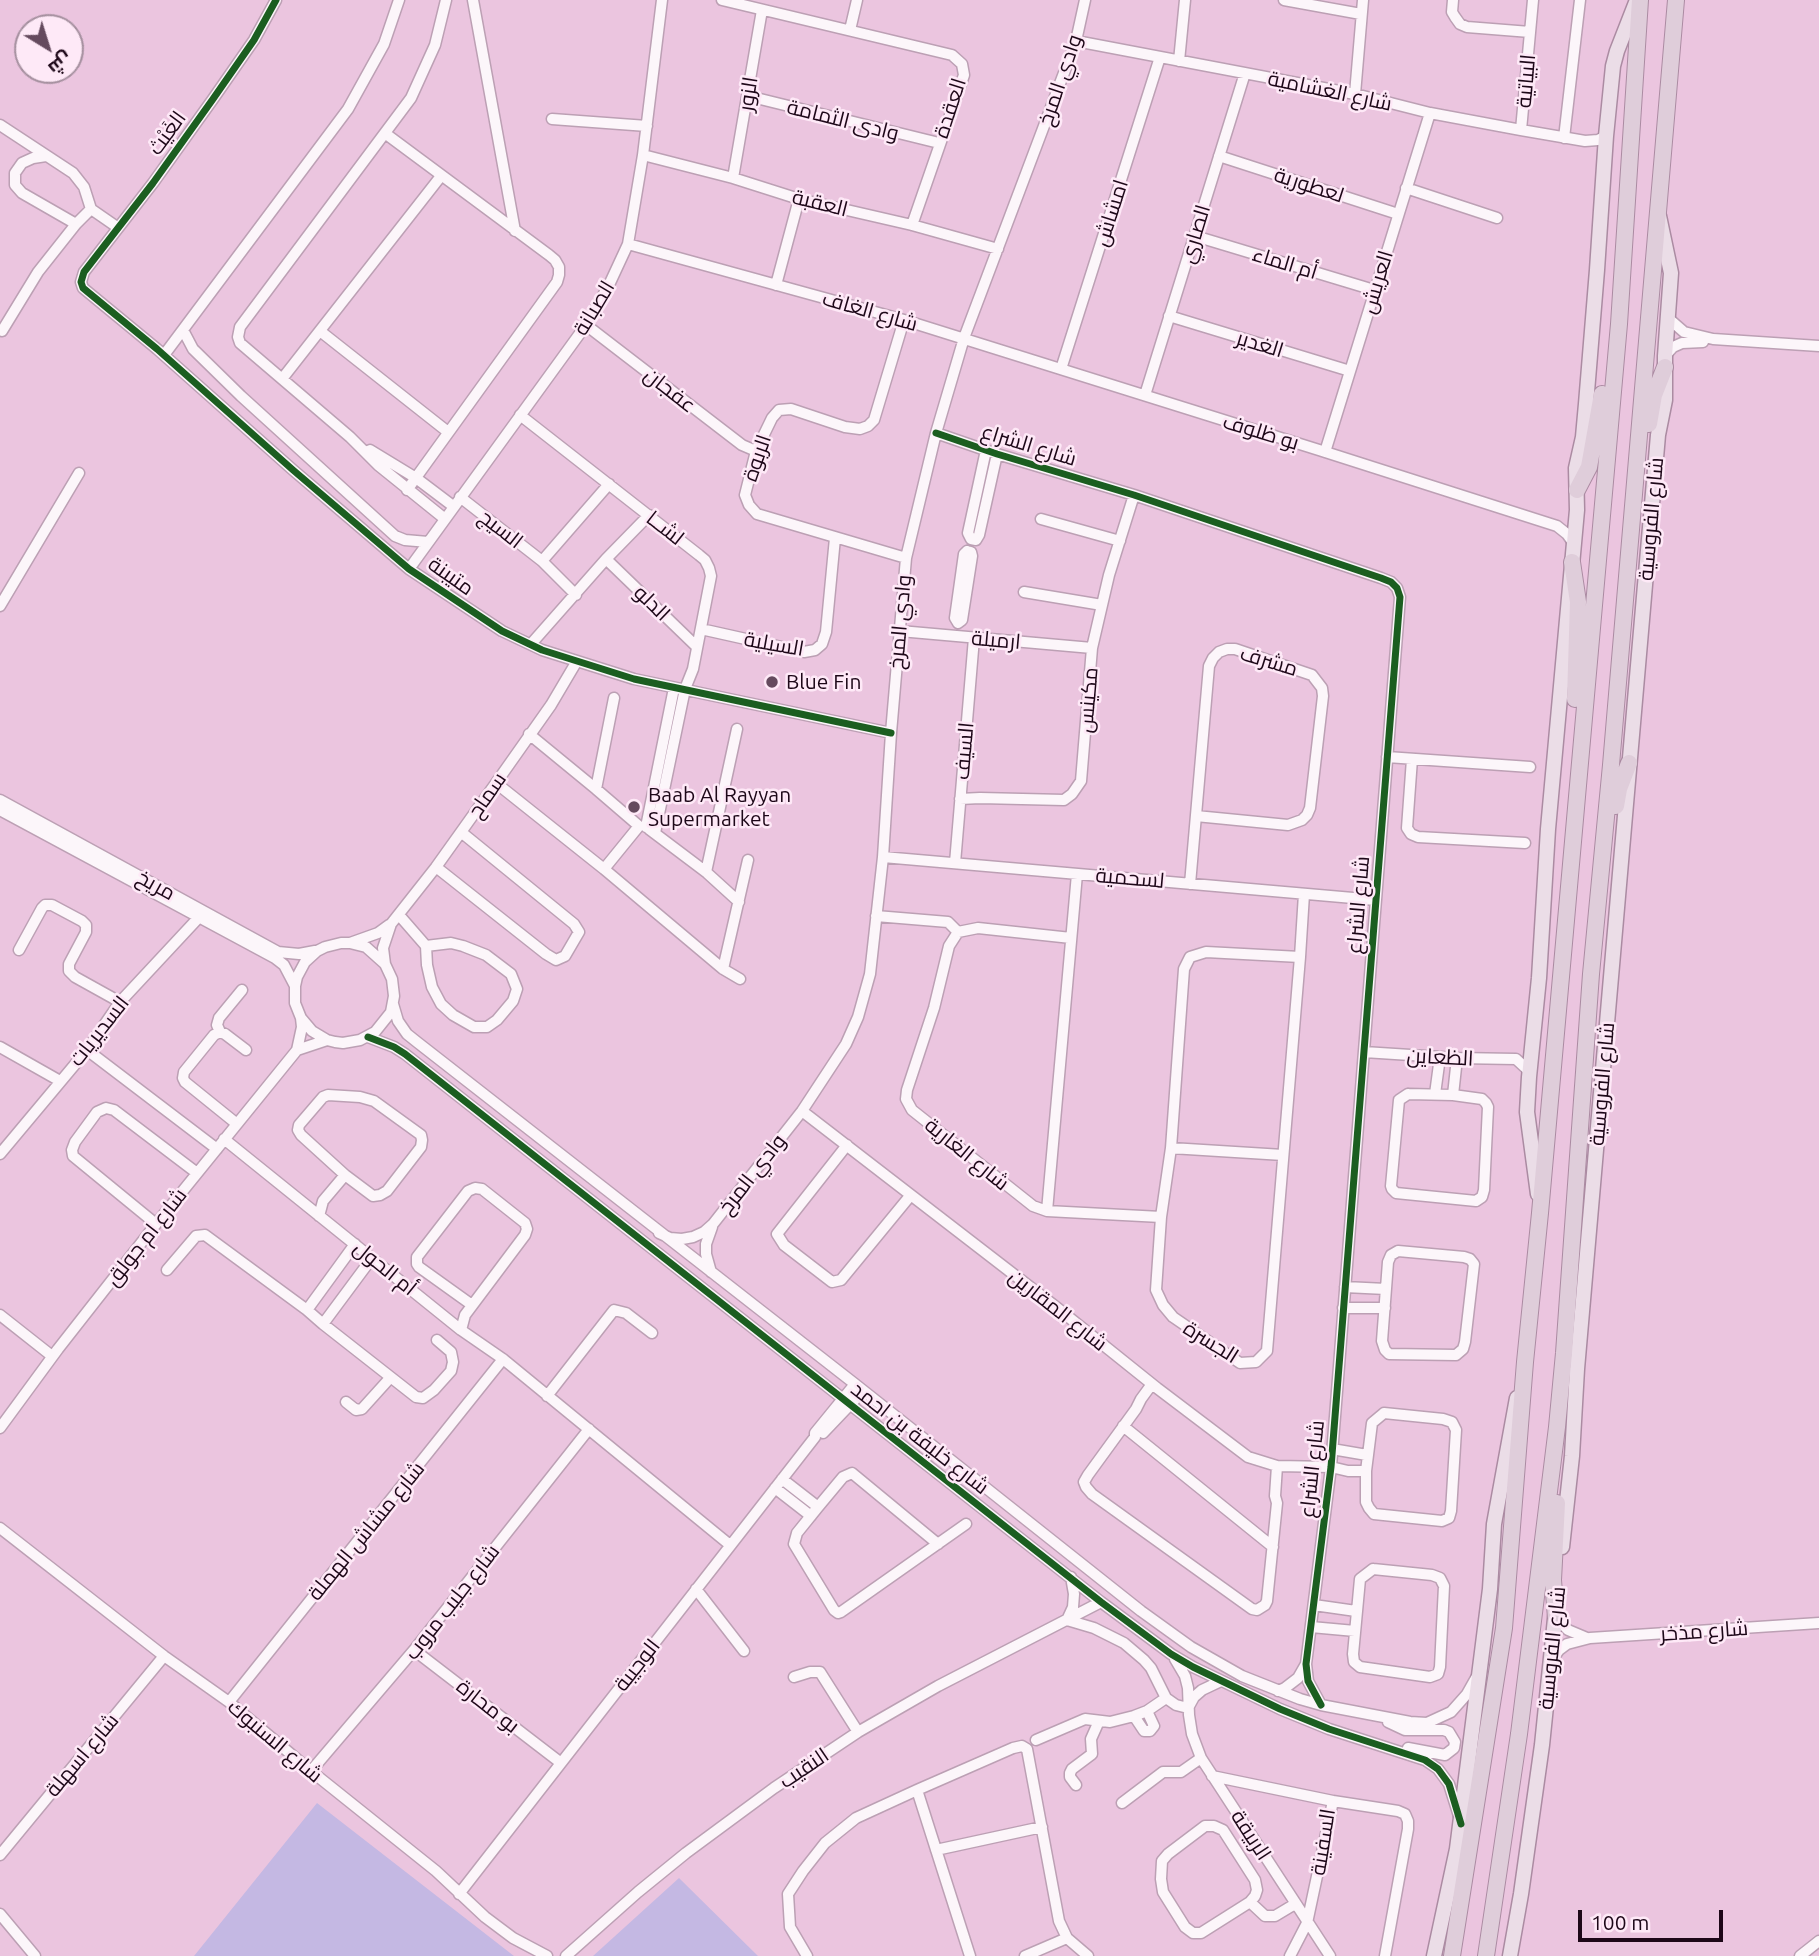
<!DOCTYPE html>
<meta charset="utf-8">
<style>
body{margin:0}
#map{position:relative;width:1819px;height:1956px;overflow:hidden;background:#ebc5df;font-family:Ubuntu,Cairo,sans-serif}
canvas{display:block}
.north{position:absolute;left:14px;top:14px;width:70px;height:70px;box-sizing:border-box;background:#fee9f7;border:2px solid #a48f9e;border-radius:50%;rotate:142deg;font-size:19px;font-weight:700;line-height:28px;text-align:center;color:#1d0718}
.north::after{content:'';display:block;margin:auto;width:24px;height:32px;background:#654a5e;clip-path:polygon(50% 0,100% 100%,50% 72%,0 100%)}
.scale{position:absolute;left:1578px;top:1910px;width:145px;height:32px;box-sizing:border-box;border:4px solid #1d0718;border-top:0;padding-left:9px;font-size:21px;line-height:24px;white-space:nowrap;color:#1d0718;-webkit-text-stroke:5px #fee9f7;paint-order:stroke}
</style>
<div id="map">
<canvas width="1819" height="1956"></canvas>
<div class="north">ش</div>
<div class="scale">100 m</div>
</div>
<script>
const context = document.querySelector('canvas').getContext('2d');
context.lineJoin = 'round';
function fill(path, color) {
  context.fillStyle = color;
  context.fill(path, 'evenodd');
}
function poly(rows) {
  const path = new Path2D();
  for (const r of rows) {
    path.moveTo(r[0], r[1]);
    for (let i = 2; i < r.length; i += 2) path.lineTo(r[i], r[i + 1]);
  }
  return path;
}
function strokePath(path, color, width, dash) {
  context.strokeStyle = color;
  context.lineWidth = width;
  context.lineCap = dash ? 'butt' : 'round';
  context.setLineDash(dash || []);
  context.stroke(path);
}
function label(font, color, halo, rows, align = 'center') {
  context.font = font + ' Ubuntu,Cairo,sans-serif';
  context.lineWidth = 5;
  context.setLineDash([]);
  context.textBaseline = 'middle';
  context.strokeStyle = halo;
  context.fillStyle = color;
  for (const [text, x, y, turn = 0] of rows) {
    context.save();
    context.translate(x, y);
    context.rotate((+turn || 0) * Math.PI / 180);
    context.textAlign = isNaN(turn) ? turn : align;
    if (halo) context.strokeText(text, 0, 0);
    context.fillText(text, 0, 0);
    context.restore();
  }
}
const green = poly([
 [317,1803,514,1956,194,1956],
 [679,1878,758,1956,593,1956]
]);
const minor = poly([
 [276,0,254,40,213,99,153,183,84,272,81,282,83,288,157,349,293,470,409,569,502,631,542,650,634,679,891,733],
 [473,0,515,231],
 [722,0,952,55,962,64,964,75,912,225],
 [1284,0,1361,14],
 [1453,0,1452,12,1455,17,1460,24,1467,27,1530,32],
 [850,30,857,0],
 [1076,41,1355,94,1430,113,1521,130,1585,141,1598,140,1606,136],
 [1179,61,1185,0],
 [1355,94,1363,0],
 [748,96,939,143],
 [552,119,647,126],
 [0,125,73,173,84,187,91,209,117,227],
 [1521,130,1533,0],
 [386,134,549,255,555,260,559,267,559,275,557,282,407,490],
 [1564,138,1580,0],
 [643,155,733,178,799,199,912,225,998,249],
 [46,156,33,158,22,163,15,173,15,185,22,193,76,224],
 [1219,156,1398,214],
 [733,178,762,10],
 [1406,188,1497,218],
 [1195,236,1374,290],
 [628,244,904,320,1319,450,1557,526,1567,534,1574,544],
 [776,285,799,199],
 [1169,316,1350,371],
 [1668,318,1684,332,1713,339,1819,346],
 [904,320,874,420,868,426,860,429,845,427,791,409,779,410,772,418,756,451,745,495,749,505,757,514,906,558],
 [586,325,742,445,756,451],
 [183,330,193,349,241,396,395,536,405,540,428,542],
 [2,331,38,272,76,224,91,209],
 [320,331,448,432],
 [164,355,348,109,384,44,399,0],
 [1665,356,1673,347,1682,343,1703,342],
 [1061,369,1160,57],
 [282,379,441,176],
 [1145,395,1245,73],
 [520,415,699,555,705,560,709,568,711,576,693,669,685,689,655,833],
 [936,433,997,454,1134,495,1381,578,1391,582,1397,588,1400,597,1331,1467,1306,1664,1308,1681,1321,1705],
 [370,450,416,478,453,506],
 [986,450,968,533,971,539,976,540,979,535,997,454],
 [1325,452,1430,113],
 [460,497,542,561,576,595],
 [445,519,378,465,350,437,240,343,238,337,240,327,411,98,435,45,446,0],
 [1041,519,1120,541],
 [967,551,971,552,972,556,962,620,958,623,955,618,964,554,967,551],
 [606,559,697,647],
 [542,561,609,484],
 [409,569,586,325,609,285,628,244,643,155,662,0],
 [1024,592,1102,605],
 [0,606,79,473],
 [701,629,804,652,815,650,822,644,826,632,835,538],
 [900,631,1092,648],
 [531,644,606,559,649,515],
 [529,734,596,789,639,826,604,869],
 [1387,757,1530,767],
 [1412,759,1407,828,1411,834,1418,837,1525,843],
 [496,783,604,869,723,969,740,979],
 [596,789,614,698],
 [960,799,980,798,1064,800,1072,794,1081,781,1092,648,1109,575,1134,495],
 [0,800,278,952,299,954,315,951],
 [0,810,275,958,284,965,295,986],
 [646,827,674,688],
 [649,829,706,872,739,902],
 [883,857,1376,900],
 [955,863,974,638],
 [436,867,546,954,556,960,565,956,579,932,574,924,461,832],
 [706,872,737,729],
 [1190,884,1209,666,1213,658,1219,652,1227,649,1235,649,1312,675,1322,688,1323,696,1310,808,1307,815,1302,820,1288,825,1196,816],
 [399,915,426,946,427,965,432,987,441,1004,453,1015,474,1027,487,1027,497,1020,513,1001,517,989,511,974,486,955,463,946,451,943,426,946],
 [876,916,948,922,958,932],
 [1071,938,978,928,958,932,949,946,934,1008,907,1090,906,1099,912,1110,1033,1206,1047,1211,1161,1217],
 [350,943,378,933,389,925],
 [19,950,42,908,45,905,52,905,82,921,86,925,86,932,69,964,69,971,75,977,120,1002],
 [1300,957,1206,952,1190,957,1184,969,1171,1148,1161,1217,1156,1290,1163,1305,1173,1317,1240,1363,1256,1362,1267,1351,1300,957,1304,894],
 [385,964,383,948,391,924,436,867,496,783,551,705,577,661],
 [723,969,748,860],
 [393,1004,398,1021,407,1034,417,1042,855,1384,1141,1611,1191,1647,1242,1676,1300,1699,1321,1705,1410,1722,1427,1723,1451,1712,1467,1694,1476,1678],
 [220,1032,217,1025,219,1018,242,990],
 [368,1037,394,1047,405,1054,1101,1602,1171,1654,1193,1667,1280,1709,1329,1729,1425,1760,1438,1769,1449,1784,1459,1816],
 [0,1047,60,1081],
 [87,1050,217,1149],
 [297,1050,327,1040],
 [1364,1052,1457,1058,1516,1059,1529,1071],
 [1408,1094,1453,1095,1482,1099,1486,1103,1488,1107,1484,1190,1482,1197,1476,1201,1396,1193,1392,1189,1391,1186,1399,1100,1408,1094],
 [1435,1094,1440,1057],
 [1453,1095,1457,1058],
 [802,1111,1056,1307,1157,1388,1248,1457,1277,1466,1331,1467,1348,1471,1366,1471],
 [237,1124,185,1082,183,1078,184,1072,214,1035,220,1032,225,1034,246,1050],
 [224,1139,461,1330,503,1359,730,1545],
 [847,1145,777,1234,784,1245,832,1282,841,1280,910,1196],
 [1171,1148,1283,1155],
 [0,1154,87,1050,120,1002,202,914],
 [1047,1211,1077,874],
 [319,1216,323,1201,345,1175,373,1196,380,1195,387,1191,421,1147,422,1140,421,1135,374,1101,360,1097,328,1095,323,1097,299,1125,298,1130,301,1135,345,1175],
 [156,1224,73,1156,72,1150,75,1142,97,1112,106,1108,114,1110,197,1173],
 [659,1233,670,1238,682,1239,693,1237,704,1232,713,1224,802,1111,846,1044,858,1017,870,974,883,857,891,733,906,558,936,433,964,338,1076,41,1085,0],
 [355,1244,307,1310,323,1324,372,1258],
 [1398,1251,1464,1257,1470,1259,1474,1264,1465,1342,1463,1349,1456,1355,1389,1354,1385,1350,1382,1341,1388,1262,1391,1255,1398,1251],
 [167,1270,196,1236,205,1235,307,1310],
 [711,1272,706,1254,706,1244,712,1227],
 [1345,1287,1386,1289],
 [1343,1308,1385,1308],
 [0,1315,52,1356],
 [323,1324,416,1397,423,1398,434,1390,451,1371,453,1362,451,1352,437,1340],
 [461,1330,465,1315,525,1235,527,1229,525,1223,482,1189,475,1188,468,1191,417,1257,417,1264,419,1267,472,1305],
 [1152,1384,1141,1399,1136,1409,1088,1475,1084,1482,1086,1487,1092,1494,1252,1609,1257,1610,1265,1605,1267,1601,1277,1503,1275,1496,1277,1466],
 [547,1396,614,1310,626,1313,652,1333],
 [346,1402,356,1410,362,1409,390,1378],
 [1384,1413,1443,1419,1452,1422,1456,1430,1451,1511,1449,1518,1442,1521,1374,1514,1369,1508,1366,1502,1366,1471,1372,1423,1384,1413],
 [1123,1426,1273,1547],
 [0,1428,58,1349,156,1224,297,1050,302,1027,301,1018,295,1003,295,986,297,977,305,962,317,951,325,947,341,943,350,943,366,947,385,964,392,979,394,996,391,1012,375,1032,360,1040,343,1043,335,1042,327,1040,312,1031,301,1018],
 [823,1433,863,1391],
 [1332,1449,1367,1455],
 [782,1479,818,1507],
 [775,1488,811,1516],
 [0,1528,164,1656,229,1702,311,1771,436,1871,485,1917,513,1938,547,1956],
 [938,1544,852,1473,843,1477,818,1507,797,1533,794,1544,834,1610,838,1613,841,1612,966,1524],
 [1373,1569,1432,1575,1440,1578,1444,1586,1440,1667,1438,1674,1430,1677,1360,1667,1354,1662,1353,1654,1360,1579,1373,1569],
 [696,1589,744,1651],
 [1314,1605,1356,1611],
 [1556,1618,1568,1630,1587,1638],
 [1067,1620,1094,1628,1124,1643,1144,1660,1151,1668,1166,1698,1176,1705,1188,1708],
 [1067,1620,1073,1607,1074,1594,1071,1577],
 [1311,1627,1355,1631],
 [414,1650,561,1763],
 [1175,1659,1185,1676,1188,1688,1189,1715,1192,1734,1201,1758,1330,1956],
 [1552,1660,1559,1650,1567,1644,1590,1638,1819,1623],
 [794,1677,810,1672,820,1672,858,1732],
 [1278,1691,1285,1688,1298,1678,1306,1664],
 [229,1702,503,1359],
 [1188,1708,1194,1697,1202,1690,1221,1681],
 [1134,1716,1144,1731,1150,1731,1154,1726,1147,1711],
 [1388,1722,1405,1730,1444,1730,1449,1732,1455,1742,1454,1748,1445,1755,1408,1748],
 [1036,1740,1085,1719,1110,1722,1134,1716,1147,1711,1166,1698],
 [311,1771,414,1650,589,1429],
 [1212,1776,1333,1801,1398,1811,1405,1814,1408,1821,1408,1829,1385,1956],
 [1076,1785,1070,1777,1070,1773,1072,1769,1092,1754,1091,1739,1099,1721],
 [917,1790,970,1956],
 [1122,1803,1163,1772,1181,1772,1201,1758],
 [936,1850,1042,1827],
 [0,1855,164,1656],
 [459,1894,815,1437,815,1433,855,1384],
 [1250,1902,1255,1896,1257,1890,1255,1880,1223,1830,1214,1826,1205,1826,1168,1854,1162,1861,1161,1879,1163,1892,1185,1927,1193,1933,1201,1933,1250,1902,1265,1916,1275,1916,1295,1904],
 [0,1914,35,1956],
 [566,1956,638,1892,686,1853,774,1788,858,1732,938,1686,1101,1602],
 [807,1956,790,1927,788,1894,803,1871,825,1843,856,1818,917,1790,1013,1748,1022,1746,1027,1749,1059,1921,1067,1938,1088,1956],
 [1025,1956,1067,1938],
 [1290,1956,1307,1923,1333,1801],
 [1800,1956,1819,1941]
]);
const major = poly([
 [1538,1194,1527,1112,1529,1077,1539,978,1548,829,1577,510,1576,468,1583,437,1586,404,1597,270,1606,136,1613,66,1617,51,1637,0],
 [1562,1547,1572,1456,1577,1369,1658,435,1665,400,1665,356,1671,273,1659,216],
 [1434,1956,1457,1849,1490,1589,1494,1524,1517,1398],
 [1510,1956,1521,1894,1542,1745,1556,1609]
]);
const highway = poly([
 [1649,424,1654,395,1665,367],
 [1577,490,1589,467,1602,394],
 [1572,562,1578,602,1575,699],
 [1616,806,1619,789,1629,763],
 [1556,1618,1553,1580,1557,1503],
 [1452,1956,1504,1628,1525,1362,1540,1213,1619,324,1640,0],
 [1486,1956,1519,1734,1557,1427,1564,1353,1591,974,1611,765,1676,0]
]);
const cycleway = poly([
 [276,0,254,40,213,99,153,183,84,272,81,282,83,288,157,349,293,470,409,569,502,631,542,650,634,679,891,733],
 [936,433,997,454,1134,495,1381,578,1391,582,1397,588,1400,597,1331,1467,1306,1664,1308,1681,1321,1705],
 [368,1037,394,1047,405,1054,1101,1602,1171,1654,1193,1667,1280,1709,1329,1729,1425,1760,1438,1769,1449,1784,1461,1824]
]);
const markers = [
 [772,682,7,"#654a5e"],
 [634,807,7,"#654a5e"]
];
const streetNames = [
 ["وادي المرخ",1060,80,-71],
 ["البياتية",1526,81,-85],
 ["شارع الغشامية",1330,91,12],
 ["الزور",748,94,-81],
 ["العقدة",950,108,-72],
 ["وادى الثمامة",843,120,14],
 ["الغَيْث",167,133,-54],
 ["لعطورية",1309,185,18],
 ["العقبة",820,203,14],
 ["امشاش",1111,213,-72],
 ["الصاري",1195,234,-73],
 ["أم الماء",1285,263,17],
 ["العريش",1377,282,-73],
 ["الصبانة",594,308,-59],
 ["شارع الغاف",870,311,16],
 ["الغدير",1260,344,17],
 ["عفجان",670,390,38],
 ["بو ظلوف",1261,432,17],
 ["شارع الشراع",1029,445,17],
 ["الربوة",757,458,-71],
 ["شارع الفروسية",1651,519,-85],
 ["لشــا",665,528,38],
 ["السيج",501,529,38],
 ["متيبنة",451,576,35],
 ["الدلو",652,603,44],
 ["وادي المرخ",900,622,-85],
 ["ارميلة",996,640,5],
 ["السيلية",774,644,10],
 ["مشرف",1269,661,17],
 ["مكينس",1088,700,-85],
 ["السيف",964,751,-85],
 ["سماح",487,795,-55],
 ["لسحمية",1130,878,5],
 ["مريخ",156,885,29],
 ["شارع الشراع",1358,905,-85],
 ["السديريات",99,1031,-52],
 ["الظعاين",1440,1057,3],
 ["شارع الفروسية",1602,1084,-85],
 ["شارع الغارية",967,1154,39],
 ["وادي المرخ",752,1174,-52],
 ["شارع ام جولق",146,1237,-52],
 ["أم الحول",385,1268,39],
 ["شارع المقارين",1058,1310,38],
 ["الجسرة",1211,1342,32],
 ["شارع خليفة بن احمد",920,1438,38],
 ["شارع الشراع",1312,1469,-84],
 ["شارع مشاش الهملة",366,1531,-51],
 ["شارع جليب مروب",452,1602,-52],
 ["شارع مذخر",1704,1631,-4],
 ["شارع الفروسية",1552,1648,-84],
 ["الوجيبة",637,1665,-52],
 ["بو محارة",488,1706,38],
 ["شارع السنبوك",275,1741,40],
 ["شارع اسهلة",82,1755,-50],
 ["النقيب",804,1768,-34],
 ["الربيقة",1251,1835,57],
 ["السفينة",1323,1842,-81]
];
const poiNames = [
 ["Blue Fin",786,682],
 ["Baab Al Rayyan",648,795],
 ["Supermarket",648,819]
];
fill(green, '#c4b8e3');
strokePath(minor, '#bca0b4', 13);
strokePath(major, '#ab8ba2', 17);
strokePath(highway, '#ab8ba2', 18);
strokePath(minor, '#fcf6fa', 10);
strokePath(major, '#ebdde7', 14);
strokePath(highway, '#dfcdda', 16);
strokePath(cycleway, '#1b5e20', 7);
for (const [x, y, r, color] of markers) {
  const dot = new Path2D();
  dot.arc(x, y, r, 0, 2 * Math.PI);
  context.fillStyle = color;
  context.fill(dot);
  strokePath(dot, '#fee9f7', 2.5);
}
label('21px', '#1d0718', '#fee9f7', streetNames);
label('21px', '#1d0718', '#fee9f7', poiNames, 'left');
</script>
